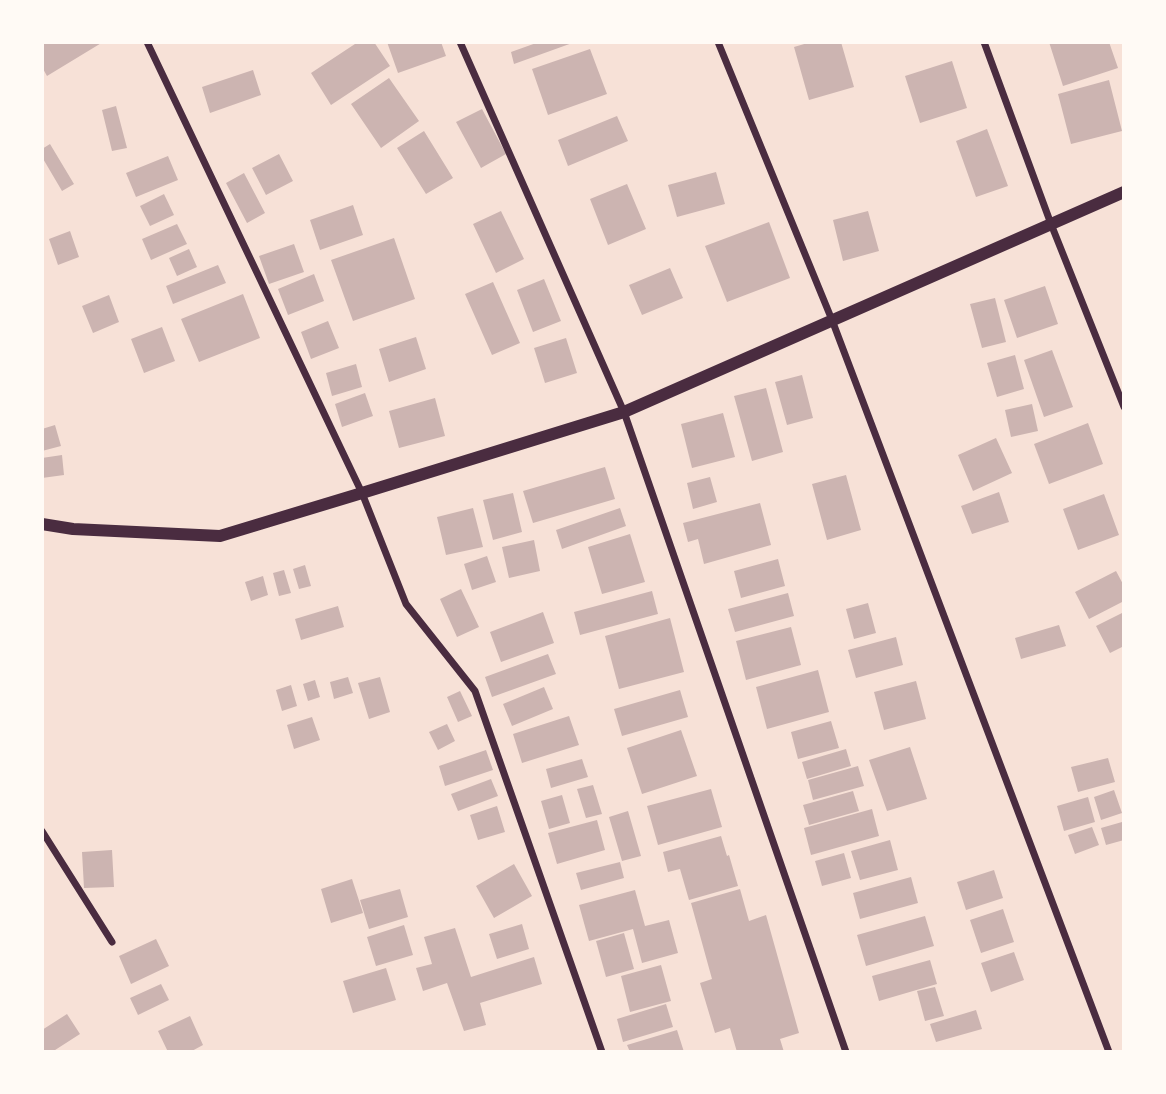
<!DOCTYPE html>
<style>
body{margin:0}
#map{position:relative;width:1166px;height:1094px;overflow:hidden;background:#f7e1d7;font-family:"Zilla Slab",serif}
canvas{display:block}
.frame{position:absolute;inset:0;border:44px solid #fffaf5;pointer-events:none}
</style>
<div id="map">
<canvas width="1166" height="1094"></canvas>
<div class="frame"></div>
</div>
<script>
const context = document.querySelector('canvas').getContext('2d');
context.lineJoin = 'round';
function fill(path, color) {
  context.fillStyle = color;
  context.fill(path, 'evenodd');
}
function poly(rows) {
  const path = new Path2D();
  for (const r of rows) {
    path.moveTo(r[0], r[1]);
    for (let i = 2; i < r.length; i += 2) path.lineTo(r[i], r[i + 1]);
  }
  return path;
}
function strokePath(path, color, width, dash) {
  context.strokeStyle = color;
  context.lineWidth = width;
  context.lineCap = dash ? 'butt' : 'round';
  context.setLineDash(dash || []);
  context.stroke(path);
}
const building = poly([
 [42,42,103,42,47,76,42,67],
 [358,42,374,42,390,66,331,105,311,73],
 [387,42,441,42,446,56,398,73],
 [539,42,575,42,514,64,511,52],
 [811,42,841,42,854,87,809,100,794,47],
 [1049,42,1109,42,1118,68,1063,86],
 [590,49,607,94,548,115,532,69],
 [952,61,967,108,920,123,905,76],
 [253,70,261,95,210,113,202,87],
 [389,78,419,121,381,148,351,104],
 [1109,80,1122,131,1071,144,1058,94],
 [116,106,127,148,112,151,102,110],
 [482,109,506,154,481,168,456,122],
 [617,116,628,141,568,166,558,140],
 [987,129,1008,186,976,197,956,141],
 [424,131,453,178,426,194,397,148],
 [50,144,74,184,62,191,42,157,42,149],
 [279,154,293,181,266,195,252,168],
 [168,156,178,180,136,197,126,173],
 [716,172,725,204,677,217,668,185],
 [244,173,265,213,247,223,226,183],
 [627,184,646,229,608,245,590,199],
 [164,194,174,215,150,226,140,206],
 [353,205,363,235,320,250,310,220],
 [501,211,524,259,496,273,473,224],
 [868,211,879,251,843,261,833,220],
 [769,222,790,278,727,302,705,246],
 [177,224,187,244,151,260,142,239],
 [70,231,79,257,58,265,49,239],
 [394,238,415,299,353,321,331,260],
 [294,244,304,272,269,284,259,256],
 [189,249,197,267,177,276,169,258],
 [218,265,226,283,173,304,166,286],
 [670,268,683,298,642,315,629,285],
 [314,274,324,301,288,315,278,289],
 [544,279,561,321,533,332,517,290],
 [493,282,520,343,492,355,465,294],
 [1045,286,1058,324,1017,338,1004,300],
 [243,294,260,338,199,362,181,319],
 [109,295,119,322,93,333,82,306],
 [995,298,1006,342,982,348,970,304],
 [328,321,339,348,311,359,301,332],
 [162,327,175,361,144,373,131,339],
 [416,337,426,369,389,382,379,349],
 [566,338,577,373,545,383,534,348],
 [1052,350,1073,407,1044,417,1024,360],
 [1015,355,1024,389,997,397,987,363],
 [356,364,362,387,332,396,326,373],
 [802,375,813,418,787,425,775,382],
 [766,388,783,452,752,461,734,396],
 [365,393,373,416,342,427,335,404],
 [435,398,445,436,399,448,389,411],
 [1032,404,1038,431,1011,437,1005,410],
 [723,413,735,457,692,468,681,424],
 [1088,423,1103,464,1049,484,1034,444],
 [55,425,61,446,42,451,42,429],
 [996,438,1012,473,973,491,958,455],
 [62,455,64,475,42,478,42,458],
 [605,467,615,499,533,523,523,491],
 [846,475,861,530,827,540,812,484],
 [710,477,717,502,693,509,687,483],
 [999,492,1009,522,972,534,961,506],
 [513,493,522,532,493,540,483,500],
 [1104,494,1119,535,1078,550,1063,509],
 [760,503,771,545,704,564,698,539,688,542,683,523],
 [473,508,483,547,446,555,437,517],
 [620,508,626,526,562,549,556,530],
 [630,534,645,582,602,594,588,547],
 [534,540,540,571,509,578,502,547],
 [487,556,496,582,472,590,464,564],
 [778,559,785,586,741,598,734,571],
 [305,565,311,586,299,589,293,569],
 [284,570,291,593,279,596,273,573],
 [1116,571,1124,586,1124,601,1089,619,1075,592],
 [263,576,268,595,251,601,245,582],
 [461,589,479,627,457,637,440,599],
 [652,591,658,614,580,635,574,612],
 [788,593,794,616,735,632,728,609],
 [868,603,876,633,854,639,846,609],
 [338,606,344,627,301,640,295,619],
 [543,612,554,643,501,662,490,632],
 [1124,612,1124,646,1110,653,1096,626],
 [670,618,684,672,619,689,605,636],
 [1059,625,1066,646,1021,659,1015,638],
 [791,627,801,665,746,680,736,641],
 [896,637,903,665,856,678,848,650],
 [548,654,556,674,492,697,485,677],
 [818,670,829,712,767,729,756,687],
 [348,677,353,693,334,699,330,682],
 [380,677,390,712,369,719,358,683],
 [315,680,320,697,308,701,303,684],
 [916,681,926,719,884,730,874,692],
 [291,685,297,706,282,711,276,690],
 [544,687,553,709,512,726,503,704],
 [680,690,688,717,622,736,614,709],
 [460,691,472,716,458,722,447,697],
 [569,716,579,745,522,763,513,734],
 [312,717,320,740,294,749,287,725],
 [831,721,839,748,798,759,791,732],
 [447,724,455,741,438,750,429,732],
 [681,730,697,776,642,794,627,748],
 [910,747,927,799,887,811,869,760],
 [846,749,851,766,807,779,802,762],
 [486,750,493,770,445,786,439,766],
 [1108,758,1115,782,1078,792,1071,767],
 [582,759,588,777,551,788,546,769],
 [858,766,864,786,813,800,808,780],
 [491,779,498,796,458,811,451,794],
 [593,785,602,814,586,818,577,789],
 [711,789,722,827,658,845,647,806],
 [1114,790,1122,813,1101,820,1094,797],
 [853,791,859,811,809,825,803,805],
 [562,795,570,823,549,829,541,801],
 [1088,797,1095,822,1064,831,1057,806],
 [497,806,505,832,478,840,470,815],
 [872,809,879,836,811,855,804,828],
 [628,811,641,856,622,861,609,817],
 [597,820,605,850,557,864,548,833],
 [1122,822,1124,829,1124,840,1106,845,1101,828],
 [1092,827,1099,845,1075,854,1068,835],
 [721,836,727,856,729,855,738,886,689,900,680,869,668,872,663,852],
 [890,840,898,870,860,880,851,851],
 [112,850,114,887,84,888,82,852],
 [844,853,851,878,822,886,815,861],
 [620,862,624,878,581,890,576,873],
 [514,864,532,896,494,918,476,886],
 [994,870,1003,898,966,910,957,882],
 [911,877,918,903,860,919,853,893],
 [352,879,363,913,331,923,321,889],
 [400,889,408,917,369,929,360,900],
 [740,889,749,921,766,915,799,1033,780,1039,784,1052,737,1052,730,1028,715,1033,700,983,712,979,691,903],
 [635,890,645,926,669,920,678,953,642,963,633,929,589,941,579,905],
 [1003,909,1014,942,981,953,970,920],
 [925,916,934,946,866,966,857,935],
 [522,924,529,949,497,959,489,934],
 [404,925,413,955,376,966,367,937],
 [455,928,471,977,534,957,542,984,480,1003,486,1025,464,1031,447,983,423,991,416,968,432,964,424,937],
 [624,933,634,969,606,977,596,941],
 [156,939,169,966,131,984,119,956],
 [1014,952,1024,980,991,992,981,963],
 [930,960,937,984,879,1001,872,976],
 [661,965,671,1001,630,1012,621,976],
 [386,968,396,1000,353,1013,343,981],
 [161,984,169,1000,138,1015,130,998],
 [935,987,944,1016,925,1021,917,991],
 [666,1004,673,1027,623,1042,617,1019],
 [976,1010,982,1029,936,1042,930,1024],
 [67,1014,80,1034,52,1052,42,1052,42,1030],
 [190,1016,203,1045,190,1052,168,1052,158,1031],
 [677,1030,684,1052,630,1052,627,1045]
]);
const minor = poly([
 [147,42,362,493,406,604,475,691,602,1052],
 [460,42,624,412,846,1052],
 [718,42,832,320,1109,1052],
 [984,42,1051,224,1124,407],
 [42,831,112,942]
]);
const tertiary = poly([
 [42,524,73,529,220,536,362,493,624,412,1124,192]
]);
fill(building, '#ccb4b1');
strokePath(minor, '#4a2c40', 7);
strokePath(tertiary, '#4a2c40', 12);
</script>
